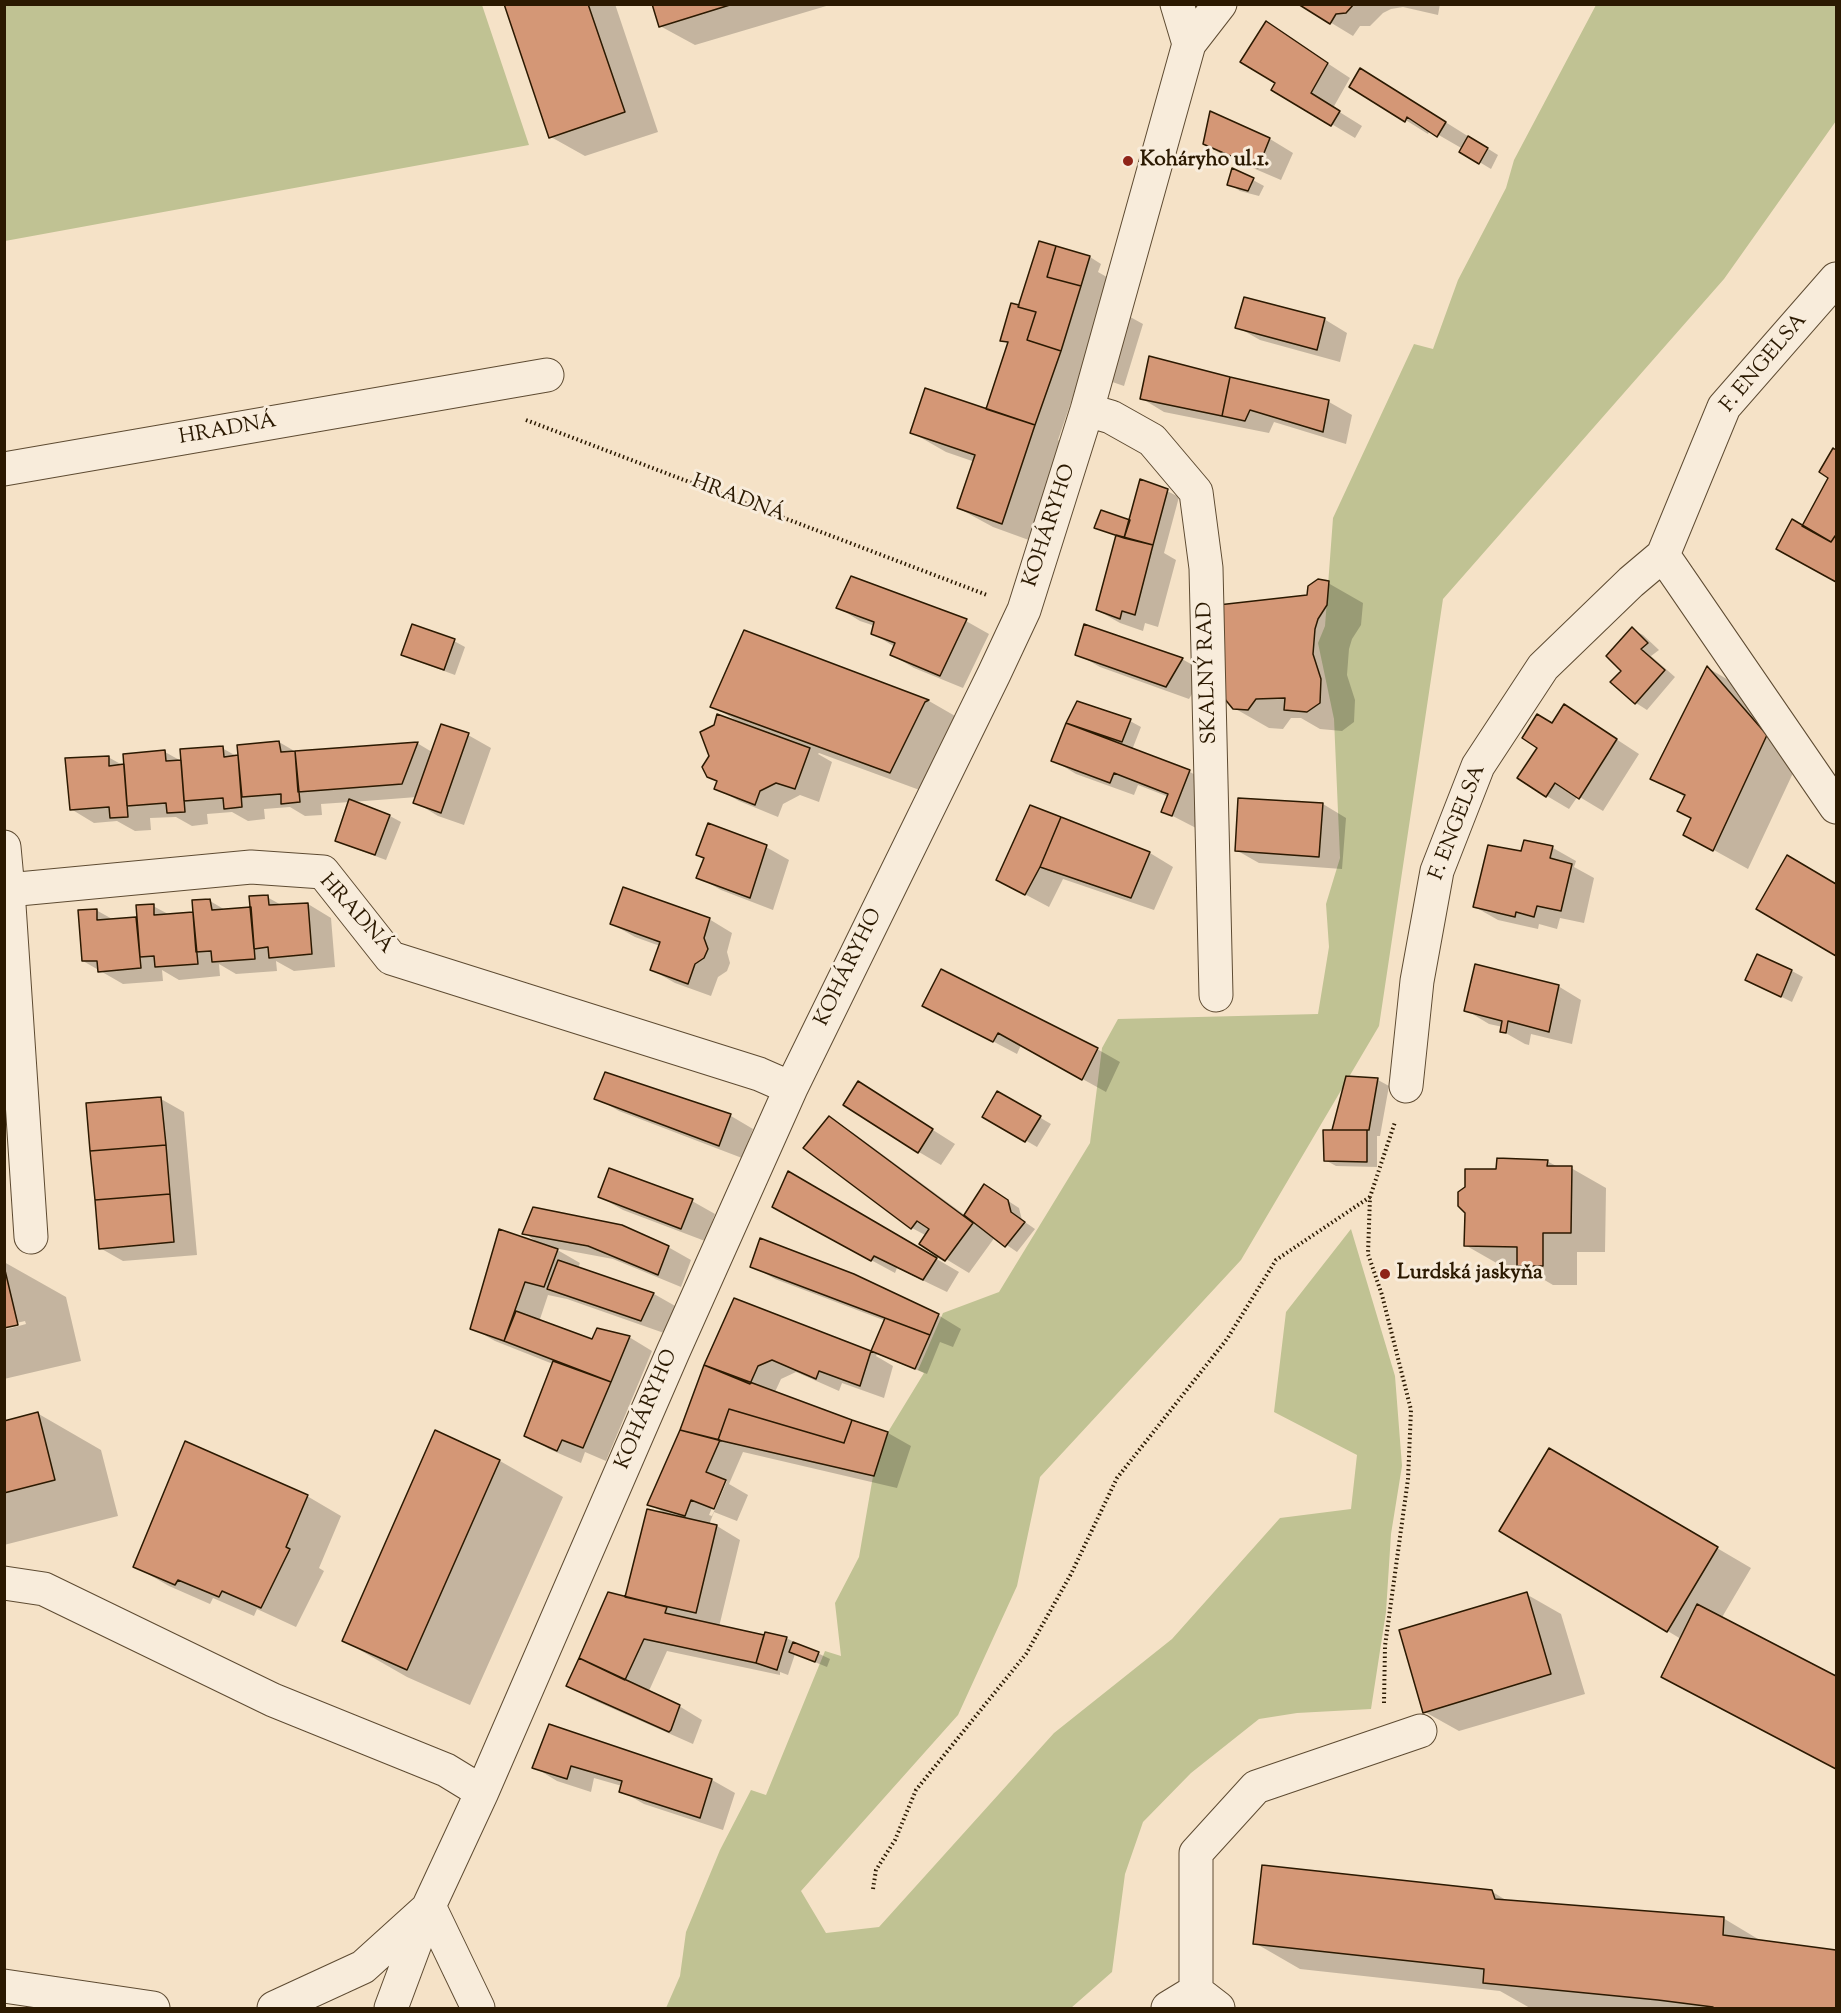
<!DOCTYPE html>
<meta charset="utf-8">
<style>
body{margin:0}
#map{position:relative;width:1841px;height:2013px;overflow:hidden;background:#f5e2c7;font-family:"Sorts Mill Goudy",serif}
canvas{display:block}
.frame{position:absolute;inset:0;border:6px solid #2b1901;pointer-events:none}
</style>
<div id="map">
<canvas width="1841" height="2013"></canvas>
<div class="frame"></div>
</div>
<script>
const context = document.querySelector('canvas').getContext('2d');
context.lineJoin = 'round';
function fill(path, color) {
  context.fillStyle = color;
  context.fill(path, 'evenodd');
}
function poly(rows) {
  const path = new Path2D();
  for (const r of rows) {
    path.moveTo(r[0], r[1]);
    for (let i = 2; i < r.length; i += 2) path.lineTo(r[i], r[i + 1]);
  }
  return path;
}
function strokePath(path, color, width, dash) {
  context.strokeStyle = color;
  context.lineWidth = width;
  context.lineCap = dash ? 'butt' : 'round';
  context.setLineDash(dash || []);
  context.stroke(path);
}
function label(font, color, halo, rows, align = 'center') {
  context.font = font + ' "Sorts Mill Goudy",serif';
  context.lineWidth = 6;
  context.setLineDash([]);
  context.textBaseline = 'middle';
  context.strokeStyle = halo;
  context.fillStyle = color;
  for (const [text, x, y, turn = 0] of rows) {
    context.save();
    context.translate(x, y);
    context.rotate((+turn || 0) * Math.PI / 180);
    context.textAlign = isNaN(turn) ? turn : align;
    if (halo) context.strokeText(text, 0, 0);
    context.fillText(text, 0, 0);
    context.restore();
  }
}
const green = poly([
 [5,4,482,5,529,145,5,241],
 [1596,5,1836,5,1836,121,1724,279,1443,599,1379,1026,1241,1260,1040,1477,1017,1586,958,1715,801,1891,826,1933,879,1927,1054,1733,1172,1639,1280,1518,1351,1509,1357,1455,1274,1412,1286,1312,1351,1229,1395,1376,1402,1466,1391,1534,1386,1612,1371,1709,1297,1713,1259,1719,1191,1773,1143,1822,1125,1874,1112,1972,1071,2008,666,2008,680,1976,686,1932,720,1850,751,1790,766,1795,825,1651,841,1656,835,1603,859,1557,873,1476,888,1432,924,1373,918,1370,943,1313,999,1292,1090,1143,1102,1048,1118,1019,1318,1014,1329,947,1326,904,1340,858,1334,719,1318,643,1325,626,1333,518,1414,344,1433,349,1458,280,1506,188,1514,160]
]);
const shadow = poly([
 [506,4,615,4,658,132,585,156,551,137],
 [654,4,833,4,695,45,660,26],
 [1300,4,1440,4,1438,15,1403,7,1391,9,1383,13,1370,26,1360,26,1353,36],
 [1266,23,1350,78,1333,108,1362,126,1355,138,1273,89,1277,82],
 [1383,83,1498,155,1491,169,1461,151,1463,149,1430,130,1428,134,1351,86],
 [1211,113,1270,139,1293,153,1281,180,1227,157,1204,144],
 [1253,180,1264,186,1259,196,1240,191,1229,184],
 [1056,247,1090,257,1101,264,1098,272,1119,284,1112,307,1143,324,1124,386,1092,375,1082,370,1058,440,1069,447,1037,543,993,527,958,508,975,462,946,452,911,432,993,412,1009,344,1002,340],
 [1324,319,1347,333,1340,362,1260,340,1237,327],
 [1141,398,1329,402,1352,415,1346,444,1274,422,1269,433,1164,412],
 [1834,450,1836,452,1836,581,1801,561,1803,527,1830,477],
 [1167,491,1179,497,1164,553,1176,560,1158,627,1145,623,1143,631,1120,623,1097,610,1117,536,1096,527,1131,522],
 [1328,583,1363,603,1361,625,1352,639,1349,649,1347,675,1355,700,1354,722,1342,731,1320,729,1301,718,1291,718,1283,729,1269,728,1234,708,1308,596],
 [837,607,966,621,989,634,963,688,914,668,892,655,895,647,872,633,875,626,860,621],
 [1632,629,1643,635,1659,650,1651,656,1675,677,1647,710,1636,703,1612,682,1623,671],
 [745,632,929,701,962,720,925,792,819,753,818,754,832,762,819,802,800,795,783,804,778,817,739,801,716,788,718,782,708,776,739,722,712,706],
 [454,641,465,647,455,675,414,660,403,654],
 [1077,654,1182,659,1205,672,1189,699,1100,667],
 [1708,668,1742,688,1801,756,1748,869,1685,834,1692,818,1685,797,1652,778],
 [1587,720,1639,754,1603,811,1578,796,1569,809,1547,796,1553,725],
 [1130,721,1141,727,1132,750,1190,772,1213,785,1196,828,1163,811,1169,797,1138,785,1134,795,1076,774,1053,760,1068,723],
 [468,735,491,748,464,825,438,816,415,802,417,797,352,802,390,816,401,822,386,860,348,846,336,840,350,802,321,804,322,815,305,816,290,807,264,809,265,819,248,821,232,812,207,814,208,824,192,826,176,817,150,818,151,830,135,831,117,821,94,823,71,809,108,757,126,767,165,752,183,762,222,748,240,758,279,742,296,752,417,743,432,752],
 [1323,804,1346,818,1342,869,1259,863,1236,850],
 [1031,807,1150,853,1173,867,1154,910,1063,879,1049,907,998,880],
 [1525,842,1553,848,1576,861,1574,867,1594,878,1584,923,1560,918,1557,929,1539,924,1538,929,1498,920,1475,907,1522,853],
 [766,847,789,860,773,910,721,890,698,877],
 [1788,857,1836,885,1836,954,1758,908],
 [267,897,283,906,308,904,331,918,335,967,294,971,276,961,277,971,236,974,219,964,220,976,179,980,162,970,163,981,123,984,83,961,96,910,114,920,138,918,153,906,170,915,195,913,210,901,227,911,252,909],
 [709,919,732,933,727,952,730,963,727,971,718,977,711,996,675,983,652,970,660,946,635,937,612,924],
 [1792,971,1803,977,1792,1002,1747,980],
 [1558,986,1581,1000,1572,1044,1531,1034,1529,1045,1525,1044,1502,1031,1503,1027,1489,1024,1466,1010],
 [924,1005,1097,1049,1120,1062,1106,1092,1021,1045,1017,1054],
 [606,1074,731,1116,753,1129,742,1158,619,1111,596,1098],
 [1347,1078,1378,1080,1389,1086,1380,1136,1377,1136,1377,1167,1336,1166,1325,1160],
 [998,1093,1051,1124,1037,1147,984,1116],
 [881,1097,955,1144,941,1165,919,1152],
 [161,1099,184,1112,197,1255,123,1261,100,1248],
 [829,1118,852,1132,966,1216,996,1193,1019,1208,1022,1220,1035,1229,1017,1252,995,1237,969,1273,921,1244,927,1236,912,1228],
 [1547,1161,1558,1167,1571,1168,1606,1188,1605,1252,1577,1252,1577,1285,1553,1285,1519,1265,1500,1265,1465,1245,1497,1171],
 [610,1170,692,1201,715,1214,705,1241,623,1210,600,1197],
 [789,1173,959,1272,947,1292,897,1268,895,1273,797,1220],
 [524,1233,668,1247,691,1260,681,1287,613,1259,554,1248,580,1263,578,1268,654,1294,677,1307,664,1333,567,1299,548,1295,539,1322,593,1341,629,1337,652,1351,606,1461,585,1452,581,1463,549,1449,526,1435,553,1364,495,1341,472,1328,541,1245],
 [4,1262,66,1297,81,1361,4,1379,4,1330,26,1324,25,1321,4,1326],
 [752,1266,938,1315,961,1329,953,1347,940,1342,927,1374,877,1354,876,1356,893,1366,884,1398,842,1383,839,1391,796,1372,781,1379,774,1394,888,1433,911,1446,897,1488,743,1452,729,1484,748,1495,737,1521,714,1512,709,1525,717,1526,740,1540,719,1627,765,1638,786,1638,830,1659,827,1667,795,1654,788,1675,780,1672,780,1675,667,1651,648,1693,679,1706,702,1720,693,1744,591,1699,568,1685,626,1599,666,1514,649,1504,735,1300,872,1353,886,1321,775,1279],
 [724,1481,727,1481,712,1516,709,1515],
 [37,1413,101,1450,118,1516,4,1545,4,1422],
 [436,1432,500,1461,563,1497,470,1705,407,1677,344,1641],
 [1550,1450,1751,1568,1721,1619,1836,1678,1836,1769,1697,1696,1681,1639,1501,1531],
 [307,1496,341,1516,319,1568,324,1571,296,1627,257,1609,254,1616,213,1598,210,1604,169,1586,134,1566],
 [1526,1594,1561,1614,1585,1694,1459,1731,1425,1712],
 [550,1725,712,1780,735,1793,723,1830,644,1804,621,1791,622,1786,594,1778,591,1792,557,1781,534,1767],
 [1491,1891,1509,1902,1723,1918,1763,1942,1836,1951,1836,2008,1530,2008,1500,1991,1300,1969,1255,1943]
]);
const building = poly([
 [504,4,588,4,625,112,549,138,504,4],
 [652,4,733,4,659,27,652,4],
 [1298,4,1354,4,1346,13,1336,14,1330,24,1298,4],
 [1266,21,1328,63,1311,93,1340,111,1331,126,1271,90,1275,83,1240,62,1266,21],
 [1360,68,1446,122,1437,137,1407,117,1405,122,1349,87,1360,68],
 [1210,111,1270,138,1258,168,1203,144,1210,111],
 [1468,136,1488,148,1479,164,1459,152,1468,136],
 [1232,168,1254,178,1248,191,1227,185,1232,168],
 [1039,241,1056,246,1047,277,1081,286,1061,351,1027,340,1036,312,1018,307,1039,241],
 [1056,246,1090,256,1081,286,1047,277,1056,246],
 [1244,297,1325,318,1317,350,1235,328,1244,297],
 [1011,303,1019,305,1018,307,1036,312,1027,340,1061,351,1035,425,986,409,1008,342,1000,341,1011,303],
 [1149,356,1230,377,1222,416,1140,399,1149,356],
 [1230,377,1329,400,1323,432,1250,410,1245,421,1222,416,1230,377],
 [925,388,1035,425,1002,524,957,508,975,455,910,433,925,388],
 [1833,448,1836,450,1836,538,1835,536,1831,542,1802,526,1828,478,1819,472,1833,448],
 [1140,479,1168,489,1153,545,1124,538,1140,479],
 [1101,510,1130,520,1124,538,1094,528,1101,510],
 [1792,519,1831,542,1835,536,1836,538,1836,582,1776,549,1792,519],
 [1116,535,1153,545,1135,615,1122,611,1120,619,1096,610,1116,535],
 [851,576,967,619,940,676,890,655,895,643,871,634,874,622,836,608,851,576],
 [1318,579,1329,581,1327,605,1318,619,1315,629,1313,654,1321,679,1320,703,1307,712,1284,710,1285,698,1256,699,1248,710,1233,709,1224,698,1218,605,1307,595,1308,586,1318,579],
 [412,624,455,639,444,670,401,655,412,624],
 [1084,624,1183,658,1166,687,1075,655,1084,624],
 [1632,627,1648,643,1641,649,1665,670,1635,704,1610,682,1621,671,1606,656,1632,627],
 [744,630,929,700,925,702,890,773,710,707,744,630],
 [1707,666,1767,735,1713,851,1683,835,1691,818,1677,811,1685,795,1650,779,1707,666],
 [1077,701,1131,719,1122,742,1066,723,1077,701],
 [1564,704,1617,739,1579,799,1555,783,1546,797,1517,778,1537,748,1522,738,1537,714,1552,723,1564,704],
 [717,714,810,748,795,789,776,783,760,791,755,805,714,789,717,781,707,777,702,767,709,756,700,732,714,725,717,714],
 [1066,723,1190,770,1172,816,1161,812,1168,794,1114,773,1110,783,1051,761,1066,723],
 [441,724,469,733,441,813,413,803,441,724],
 [279,741,281,752,295,751,300,802,281,804,281,794,242,797,237,745,279,741],
 [418,742,402,784,298,792,295,751,418,742],
 [223,746,224,757,238,755,242,807,224,809,223,798,184,801,180,749,223,746],
 [165,750,166,761,181,760,185,812,167,813,166,803,127,806,123,754,165,750],
 [109,756,109,766,124,764,128,817,110,818,109,807,70,810,65,758,109,756],
 [1238,798,1323,803,1319,857,1235,851,1238,798],
 [349,799,390,815,375,855,335,841,349,799],
 [1030,805,1061,817,1040,867,1025,895,996,880,1030,805],
 [1061,817,1150,852,1131,898,1040,867,1061,817],
 [708,823,767,845,750,898,696,878,704,858,696,855,708,823],
 [1524,840,1553,846,1550,858,1572,864,1561,911,1537,906,1534,917,1516,912,1515,917,1473,907,1488,845,1521,851,1524,840],
 [1787,855,1836,884,1836,956,1756,909,1787,855],
 [623,887,710,918,704,938,708,949,704,958,695,964,688,984,650,970,660,942,610,924,623,887],
 [268,895,269,905,308,903,312,954,269,958,268,947,254,949,249,896,268,895],
 [210,899,212,910,251,907,255,959,212,962,211,951,196,952,192,900,210,899],
 [154,904,154,915,193,912,198,964,155,967,154,956,140,957,136,905,154,904],
 [97,909,97,920,136,917,141,968,98,972,97,961,82,961,78,910,97,909],
 [1757,954,1792,970,1781,997,1745,980,1757,954],
 [1475,964,1559,985,1549,1032,1508,1021,1506,1033,1500,1032,1502,1021,1464,1011,1475,964],
 [941,969,1098,1048,1082,1080,998,1033,993,1042,922,1006,941,969],
 [605,1072,731,1114,719,1146,594,1099,605,1072],
 [1346,1076,1378,1078,1369,1130,1332,1130,1346,1076],
 [858,1081,933,1129,918,1153,843,1105,858,1081],
 [997,1091,1041,1116,1025,1142,982,1117,997,1091],
 [161,1097,166,1145,90,1151,86,1103,161,1097],
 [829,1116,973,1223,945,1261,919,1244,929,1229,917,1221,911,1229,803,1148,829,1116],
 [1323,1130,1367,1130,1367,1162,1324,1161,1323,1130],
 [166,1145,170,1194,95,1200,90,1151,166,1145],
 [1497,1158,1548,1160,1547,1166,1572,1166,1571,1233,1543,1233,1543,1266,1517,1266,1517,1247,1464,1246,1465,1213,1458,1206,1458,1192,1465,1187,1465,1169,1496,1169,1497,1158],
 [609,1168,693,1199,681,1229,598,1197,609,1168],
 [788,1171,937,1258,923,1280,874,1256,871,1261,772,1207,788,1171],
 [984,1184,1008,1200,1011,1212,1025,1222,1005,1247,964,1215,984,1184],
 [170,1194,174,1242,99,1249,95,1200,170,1194],
 [533,1207,622,1225,669,1246,658,1275,588,1246,522,1234,533,1207],
 [499,1229,558,1249,544,1287,525,1282,504,1341,470,1329,499,1229],
 [760,1238,854,1274,939,1314,930,1335,750,1267,760,1238],
 [558,1260,654,1293,641,1321,547,1289,558,1260],
 [4,1266,18,1325,4,1328,4,1266],
 [734,1298,871,1351,860,1386,819,1371,816,1379,772,1360,758,1366,750,1384,704,1365,734,1298],
 [516,1311,592,1339,597,1328,630,1336,611,1382,504,1341,516,1311],
 [885,1318,930,1335,915,1369,871,1351,885,1318],
 [553,1361,611,1382,583,1448,562,1440,557,1451,524,1436,553,1361],
 [704,1365,852,1420,844,1443,729,1409,718,1440,680,1430,704,1365],
 [729,1409,844,1443,852,1420,888,1432,874,1476,718,1440,729,1409],
 [38,1412,55,1480,4,1493,4,1421,38,1412],
 [435,1430,500,1460,407,1670,342,1641,435,1430],
 [680,1430,720,1440,706,1472,726,1480,714,1509,691,1500,685,1516,647,1505,680,1430],
 [185,1441,308,1495,286,1547,290,1549,261,1608,222,1591,219,1597,178,1580,175,1585,133,1567,185,1441],
 [1549,1448,1718,1547,1667,1632,1499,1531,1549,1448],
 [647,1509,717,1525,696,1613,625,1597,647,1509],
 [608,1592,667,1607,665,1613,764,1635,756,1663,644,1639,625,1680,579,1658,608,1592],
 [1527,1592,1551,1674,1423,1713,1399,1630,1527,1592],
 [1697,1604,1836,1676,1836,1769,1661,1677,1697,1604],
 [765,1632,787,1637,777,1670,756,1663,765,1632],
 [793,1642,819,1652,815,1662,789,1652,793,1642],
 [579,1658,680,1705,671,1730,669,1732,566,1686,579,1658],
 [549,1724,712,1779,700,1818,619,1792,622,1781,571,1766,567,1779,532,1768,549,1724],
 [1262,1865,1492,1890,1495,1899,1724,1917,1723,1935,1836,1950,1836,2008,1712,2008,1713,2007,1658,2000,1483,1983,1484,1969,1253,1944,1262,1865]
]);
const path = poly([
 [526,420,987,595],
 [1384,1703,1385,1646,1408,1479,1411,1410,1382,1295,1368,1254,1370,1197,1395,1122],
 [873,1889,876,1870,895,1840,916,1790,1026,1654,1071,1574,1117,1478,1227,1339,1276,1260,1370,1197]
]);
const minor = poly([
 [1189,44,1220,4],
 [1836,279,1724,407,1663,555,1836,807],
 [1087,410,1111,417,1152,440,1196,492,1206,568,1216,995],
 [4,469,547,375],
 [4,847,8,890,251,867,323,872,391,958,759,1074,791,1088],
 [8,890,31,1237],
 [1406,1086,1417,981,1437,871,1478,766,1543,667,1631,582,1663,555],
 [4,1583,44,1589,273,1700,446,1770,482,1792],
 [429,1906,478,2008],
 [4,1986,153,2008],
 [274,2008,363,1967,426,1910],
 [391,2008,429,1906,482,1792,673,1352,791,1088,994,674,1024,610,1087,410,1189,44,1177,4],
 [1168,2008,1196,1991],
 [1218,2008,1196,1991,1196,1853,1256,1787,1420,1731]
]);
const markers = [
 [1128,161,6,"#8f2418"],
 [1385,1274,6,"#8f2418"]
];
const poiNames = [
 ["Koháryho ul.1.",1140,161],
 ["Lurdská jaskyňa",1397,1274]
];
const streetNames = [
 ["F. ENGELSA",1765,364,-50],
 ["HRADNÁ",228,431,-10],
 ["HRADNÁ",738,500,21],
 ["KOHÁRYHO",1051,526,-72],
 ["SKALNÝ RAD",1209,673,-92],
 ["F. ENGELSA",1459,823,-69],
 ["HRADNÁ",355,915,48],
 ["KOHÁRYHO",850,968,-64],
 ["KOHÁRYHO",648,1410,-67]
];
fill(green, '#c0c293');
fill(shadow, '#0003');
fill(building, '#d49776');
strokePath(building, '#2b1901', 1.5);
strokePath(minor, '#5e4b32', 35);
strokePath(path, '#2b1901', 4, [1.5, 3]);
strokePath(minor, '#f8ecdb', 33);
for (const [x, y, r, color] of markers) {
  const dot = new Path2D();
  dot.arc(x, y, r, 0, 2 * Math.PI);
  context.fillStyle = color;
  context.fill(dot);
  strokePath(dot, '#f8ecdb', 2);
}
label('bold 21px', '#2b1901', '#f8ecdb', poiNames, 'left');
label('21px', '#2b1901', '#f8ecdb', streetNames);
</script>
